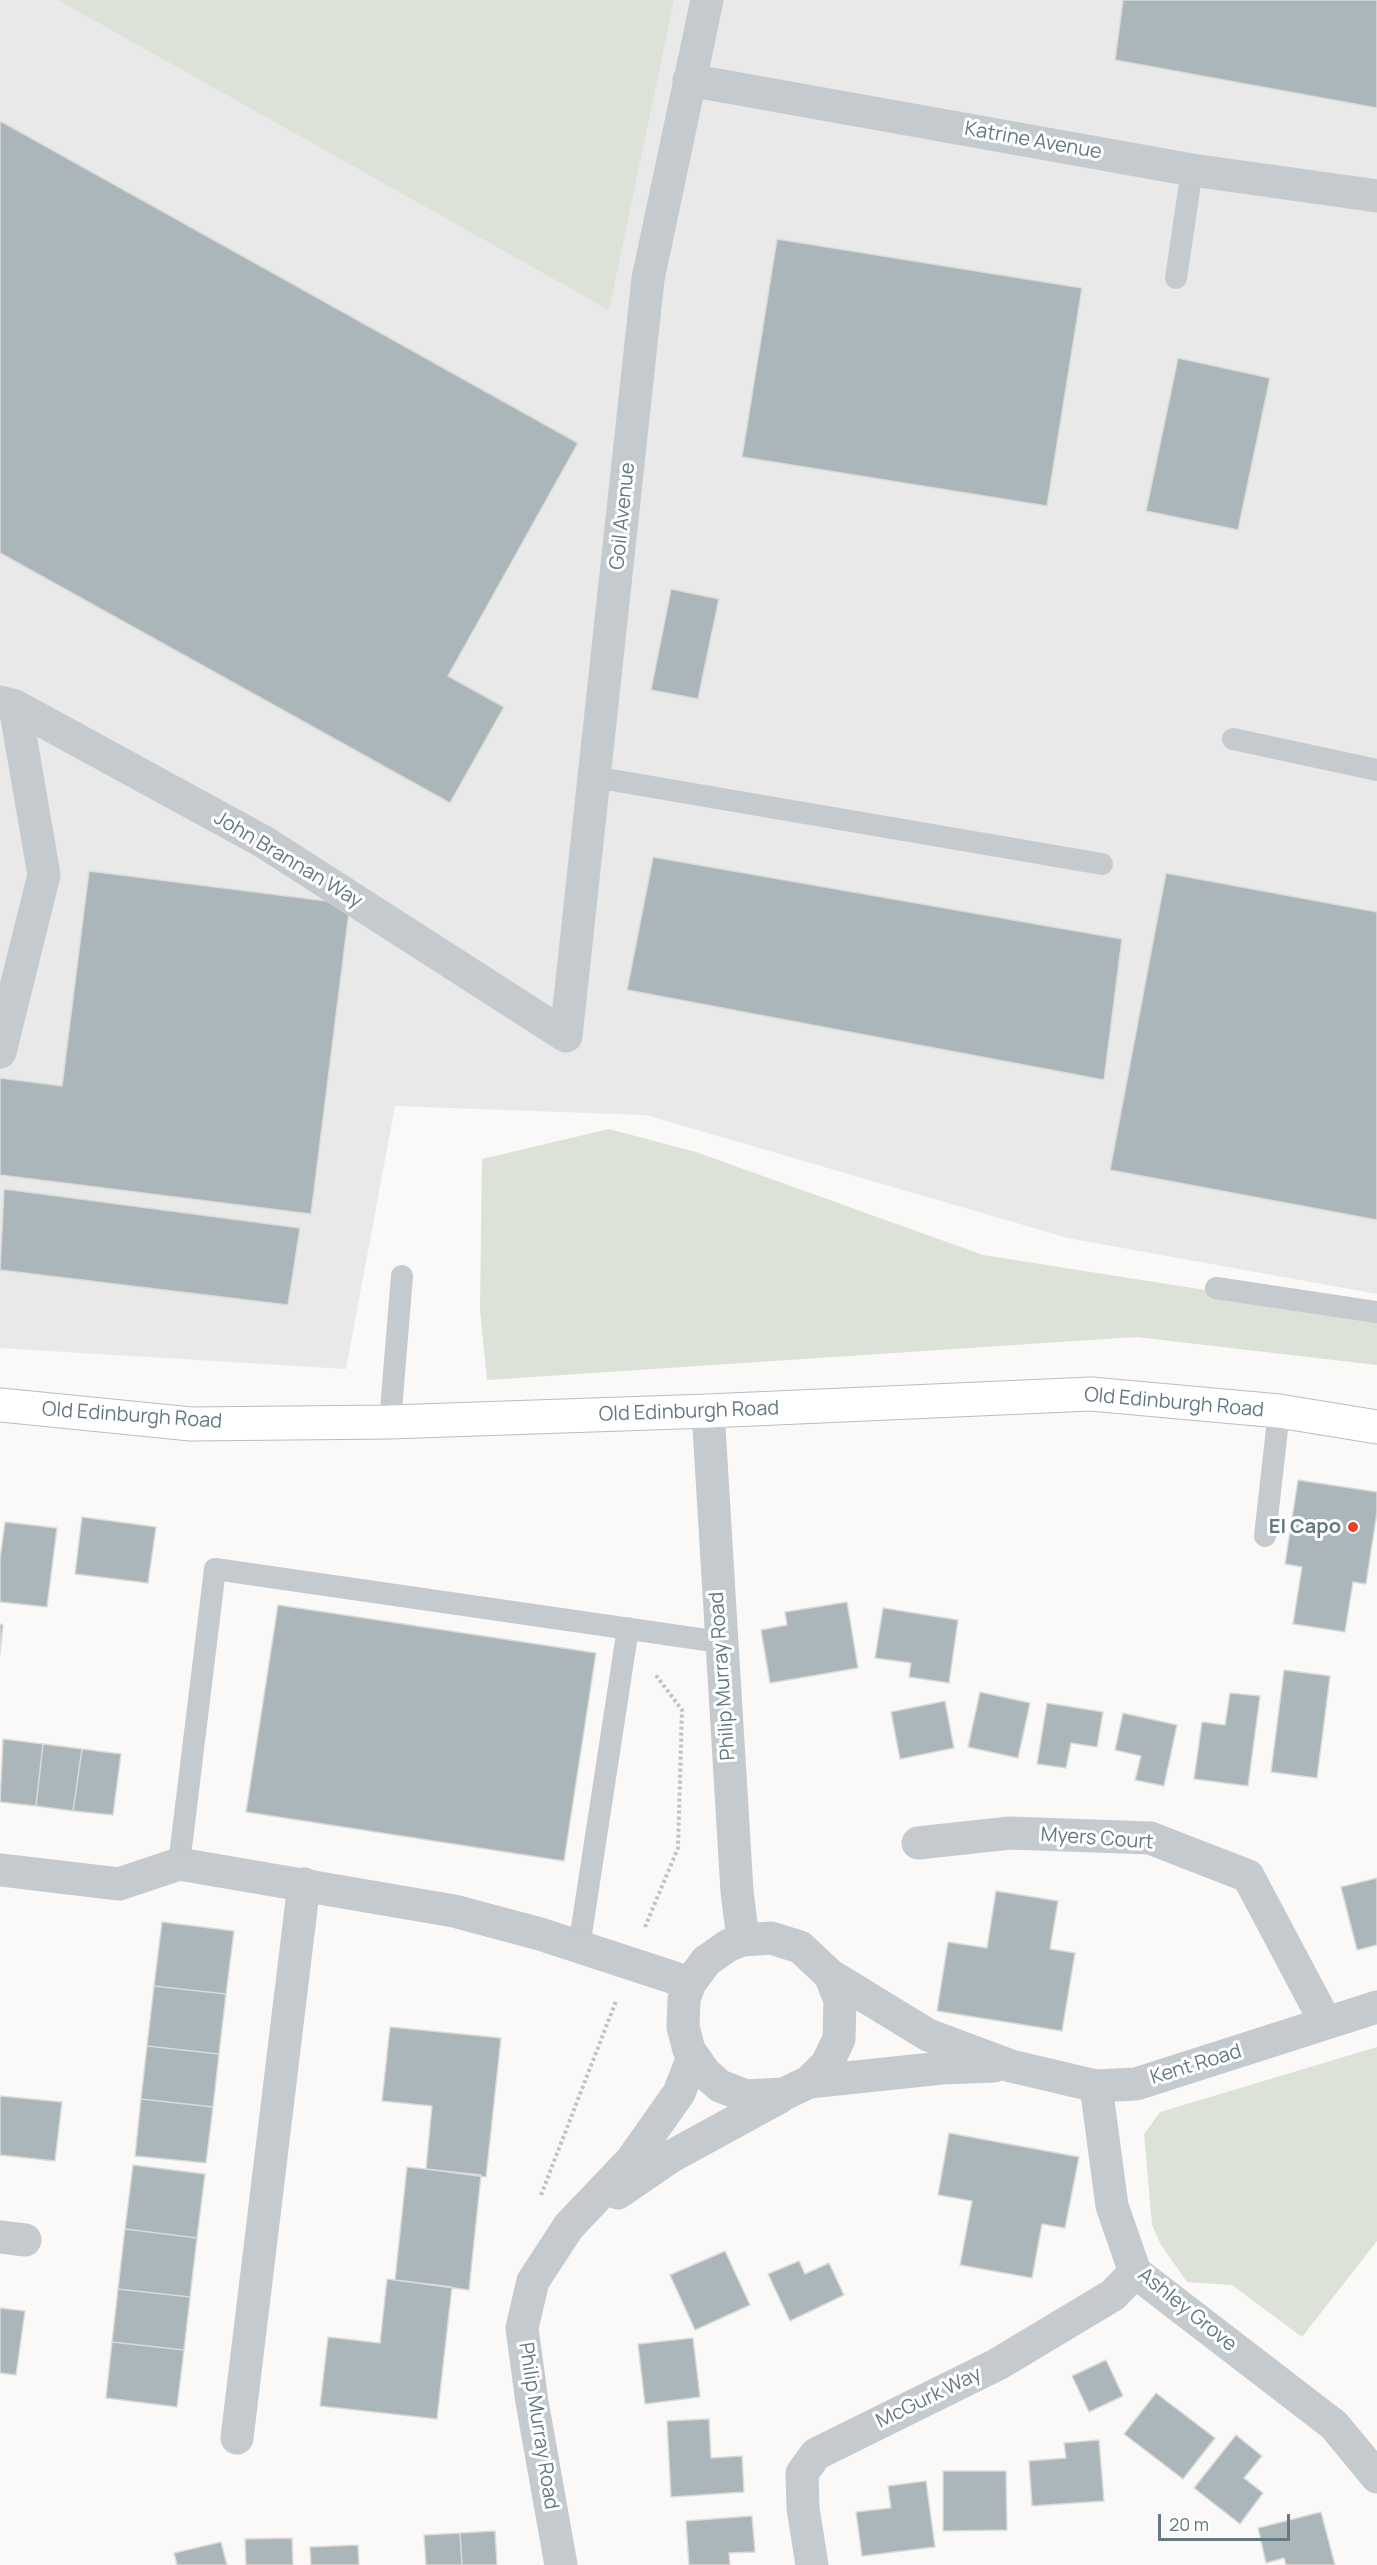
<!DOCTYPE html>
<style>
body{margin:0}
#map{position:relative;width:1377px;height:2565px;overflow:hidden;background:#faf9f7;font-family:Manrope,sans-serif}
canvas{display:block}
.scale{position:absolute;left:1158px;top:2514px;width:132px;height:27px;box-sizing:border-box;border:3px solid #637983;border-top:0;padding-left:8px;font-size:18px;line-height:21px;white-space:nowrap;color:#637983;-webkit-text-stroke:4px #fff;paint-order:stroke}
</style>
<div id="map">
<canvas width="1377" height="2565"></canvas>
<div class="scale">20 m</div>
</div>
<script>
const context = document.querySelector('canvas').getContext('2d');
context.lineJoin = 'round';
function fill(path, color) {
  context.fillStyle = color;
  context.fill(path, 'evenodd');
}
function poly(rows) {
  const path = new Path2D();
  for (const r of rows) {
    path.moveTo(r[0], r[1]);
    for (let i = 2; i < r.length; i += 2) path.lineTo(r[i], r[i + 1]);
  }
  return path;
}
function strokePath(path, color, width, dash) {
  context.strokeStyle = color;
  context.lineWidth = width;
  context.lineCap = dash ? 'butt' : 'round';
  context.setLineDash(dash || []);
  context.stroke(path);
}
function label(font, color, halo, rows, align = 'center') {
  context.font = font + ' Manrope,sans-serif';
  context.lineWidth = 6;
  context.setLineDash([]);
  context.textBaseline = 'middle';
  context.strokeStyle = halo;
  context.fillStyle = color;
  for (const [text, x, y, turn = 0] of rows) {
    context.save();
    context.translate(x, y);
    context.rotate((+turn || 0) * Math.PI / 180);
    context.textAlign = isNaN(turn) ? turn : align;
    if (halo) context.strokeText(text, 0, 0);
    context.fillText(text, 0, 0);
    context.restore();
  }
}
const built = poly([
 [0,0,1377,0,1377,1294,1068,1238,646,1115,395,1106,346,1369,0,1348]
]);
const green = poly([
 [58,0,674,0,609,310],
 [609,1129,696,1152,983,1255,1377,1317,1377,1365,1136,1337,487,1380,480,1310,482,1159],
 [1377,2047,1377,2241,1302,2337,1232,2285,1187,2282,1161,2245,1152,2225,1144,2134,1160,2112]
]);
const building = poly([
 [1123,0,1377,0,1377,108,1115,60,1123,0],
 [0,121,578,443,448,676,504,707,450,803,0,553,0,121],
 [777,239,1082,288,1047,506,742,457,777,239],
 [1178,358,1270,378,1238,530,1146,511,1178,358],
 [671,589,719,599,698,699,651,690,671,589],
 [653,857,1122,939,1104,1080,627,990,653,857],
 [89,871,350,904,311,1214,0,1175,0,1078,62,1086,89,871],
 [1166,873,1377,912,1377,1220,1110,1170,1166,873],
 [4,1189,300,1228,288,1305,0,1270,4,1189],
 [1298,1480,1377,1492,1377,1512,1366,1584,1353,1582,1345,1632,1293,1624,1302,1567,1285,1564,1298,1480],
 [82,1517,156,1527,148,1583,75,1574,82,1517],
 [5,1522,57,1528,47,1607,0,1602,0,1559,5,1522],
 [847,1602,858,1668,770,1683,761,1630,787,1625,785,1612,847,1602],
 [278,1605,596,1653,564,1861,246,1812,278,1605],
 [883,1608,958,1620,949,1683,909,1677,911,1663,875,1658,883,1608],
 [0,1624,3,1625,0,1654,0,1624],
 [1284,1670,1330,1676,1317,1778,1271,1772,1284,1670],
 [980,1692,1030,1703,1018,1758,968,1747,980,1692],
 [1230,1693,1260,1696,1248,1786,1194,1779,1202,1722,1225,1725,1230,1693],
 [945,1701,954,1748,900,1759,891,1712,945,1701],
 [1047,1703,1103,1712,1097,1747,1071,1743,1066,1768,1037,1764,1047,1703],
 [1123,1713,1177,1725,1164,1786,1135,1780,1141,1756,1115,1750,1123,1713],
 [3,1739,43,1744,36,1806,0,1802,3,1739],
 [43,1744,82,1749,73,1811,36,1806,43,1744],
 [82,1749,121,1754,113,1815,73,1811,82,1749],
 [1377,1878,1377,1945,1357,1950,1341,1887,1377,1878],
 [996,1891,1058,1901,1050,1949,1075,1953,1062,2031,937,2011,948,1942,987,1948,996,1891],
 [162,1922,234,1931,226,1994,154,1986,162,1922],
 [154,1986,226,1994,219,2054,147,2046,154,1986],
 [390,2027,501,2038,486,2177,426,2169,432,2106,382,2101,390,2027],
 [147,2046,219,2054,213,2107,141,2099,147,2046],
 [0,2096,62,2102,55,2161,0,2155,0,2096],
 [141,2099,213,2107,206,2163,135,2156,141,2099],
 [949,2133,1079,2157,1065,2228,1042,2224,1032,2278,960,2265,972,2201,938,2195,949,2133],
 [133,2165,205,2174,197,2238,125,2229,133,2165],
 [407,2167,481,2175,469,2290,395,2280,407,2167],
 [125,2229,197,2238,190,2297,118,2289,125,2229],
 [725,2251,750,2305,695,2330,670,2275,725,2251],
 [799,2261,805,2274,829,2263,844,2295,790,2321,768,2274,799,2261],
 [387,2279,452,2287,437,2419,320,2406,328,2337,380,2343,387,2279],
 [118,2289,190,2297,184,2350,112,2342,118,2289],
 [0,2308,25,2311,16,2375,0,2373,0,2308],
 [693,2338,700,2397,645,2404,638,2344,693,2338],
 [112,2342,184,2350,177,2407,106,2398,112,2342],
 [1106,2360,1123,2396,1089,2412,1072,2376,1106,2360],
 [1156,2393,1215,2438,1183,2479,1124,2434,1156,2393],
 [709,2419,711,2458,742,2456,744,2492,671,2497,667,2421,709,2419],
 [1236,2435,1262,2456,1244,2478,1263,2493,1240,2524,1194,2488,1236,2435],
 [1099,2440,1104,2501,1032,2506,1029,2461,1066,2458,1064,2443,1099,2440],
 [943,2471,1006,2471,1007,2530,943,2531,943,2471],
 [926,2481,935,2547,862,2556,856,2512,891,2508,888,2486,926,2481],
 [1321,2512,1335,2565,1286,2565,1284,2558,1266,2563,1258,2528,1321,2512],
 [752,2516,755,2552,729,2553,730,2565,689,2565,686,2521,752,2516],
 [495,2531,497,2565,462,2565,460,2533,495,2531],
 [460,2533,462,2565,426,2565,424,2535,460,2533],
 [292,2538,293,2565,246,2565,245,2539,292,2538],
 [221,2542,227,2565,177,2565,174,2553,221,2542],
 [358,2545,359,2565,311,2565,310,2547,358,2545]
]);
const path = poly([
 [645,1927,678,1848,682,1710,655,1674],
 [541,2195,616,2001]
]);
const service = poly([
 [1176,278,1192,170],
 [1233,739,1377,770],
 [594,777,1102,864],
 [1216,1288,1377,1312],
 [390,1422,402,1276],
 [1265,1536,1279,1411],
 [179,1864,215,1569,720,1642],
 [579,1947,628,1628]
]);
const minor = poly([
 [689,80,1192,170,1377,196],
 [0,702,15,706,264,842,566,1036,648,279,707,0],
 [0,1052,44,875,15,706],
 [708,1411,737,1891,743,1940],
 [918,1843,1010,1833,1150,1838,1248,1876,1326,2023],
 [0,1870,119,1884,179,1864,454,1911,540,1934,690,1983],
 [830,1975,840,2000,839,2039,827,2064,809,2082,784,2094,746,2096,720,2086,705,2073,689,2050,683,2027,684,1999,690,1983,706,1961,729,1945,743,1940,771,1938,800,1947,830,1975,928,2035,1011,2066,1096,2086,1136,2084,1377,2007],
 [809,2082,942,2068,994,2066],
 [1096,2086,1112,2206,1135,2272,1334,2425,1377,2477],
 [618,2193,672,2156,780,2097],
 [0,2237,25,2240],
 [237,2438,304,1884],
 [561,2565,532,2402,522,2328,533,2281,569,2226,631,2161,679,2093,693,2057],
 [812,2565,803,2508,802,2473,816,2454,998,2364,1113,2295,1135,2272]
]);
const secondary = poly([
 [0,1405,191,1424,390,1422,708,1411,1091,1394,1279,1411,1377,1427]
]);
const markers = [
 [1353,1527,6,"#ea4027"]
];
const streetNames = [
 ["Katrine Avenue",1033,141,10],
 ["Goil Avenue",623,516,-84],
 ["John Brannan Way",288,860,31],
 ["Old Edinburgh Road",1174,1403,5],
 ["Old Edinburgh Road",689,1412,-2],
 ["Old Edinburgh Road",132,1416,4],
 ["Philip Murray Road",723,1676,-94],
 ["Myers Court",1097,1839,4],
 ["Kent Road",1196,2065,-17],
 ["Ashley Grove",1187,2310,39],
 ["McGurk Way",929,2398,-26],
 ["Philip Murray Road",538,2426,81]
];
const poiNames = [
 ["El Capo",1341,1527]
];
fill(built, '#e8e9e8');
fill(green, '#dce2d8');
fill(building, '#abb6ba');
strokePath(building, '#dbdbd9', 1.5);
strokePath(secondary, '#b7bec1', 35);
strokePath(path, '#bec2c4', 4, [3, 3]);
strokePath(service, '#c4cacd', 22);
strokePath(minor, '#c4cacd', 33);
strokePath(secondary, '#fff', 33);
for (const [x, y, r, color] of markers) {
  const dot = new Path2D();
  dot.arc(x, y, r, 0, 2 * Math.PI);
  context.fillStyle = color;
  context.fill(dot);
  strokePath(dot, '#fff', 2);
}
label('20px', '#637983', '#fff', streetNames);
label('bold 20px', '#637983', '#fff', poiNames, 'right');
</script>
